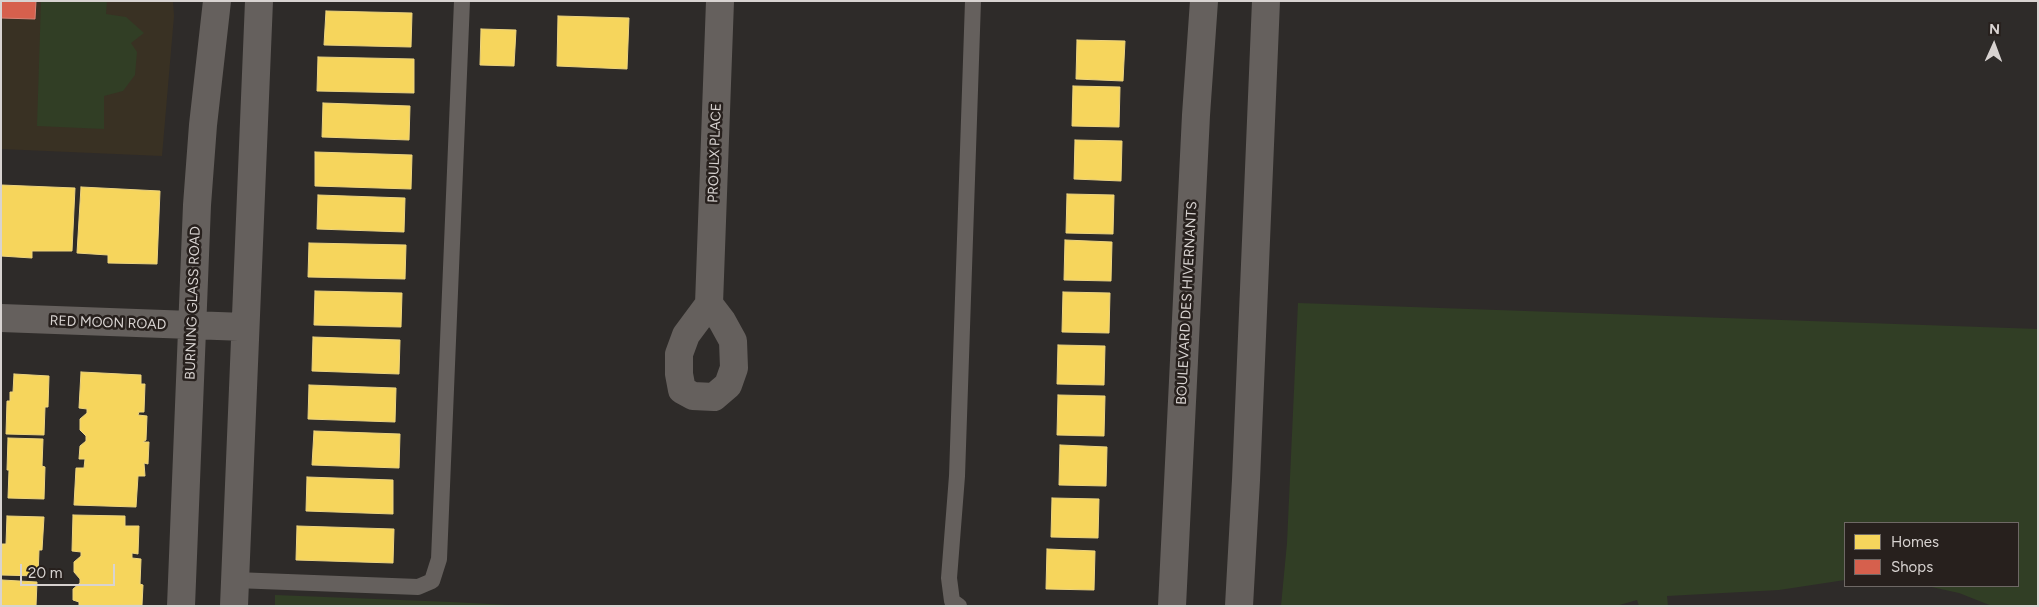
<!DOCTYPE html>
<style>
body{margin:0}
#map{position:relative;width:2039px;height:607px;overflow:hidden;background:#2e2b29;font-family:Figtree,sans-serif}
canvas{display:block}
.frame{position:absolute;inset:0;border:2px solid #d8d3d1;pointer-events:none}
.legend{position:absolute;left:1844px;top:522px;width:175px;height:65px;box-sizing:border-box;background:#27201d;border:1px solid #6e6865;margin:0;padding:6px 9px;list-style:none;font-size:15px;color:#d8d3d1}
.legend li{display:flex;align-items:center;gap:10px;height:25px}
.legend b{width:25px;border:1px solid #6e6865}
.north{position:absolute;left:1969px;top:20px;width:50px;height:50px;-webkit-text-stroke:4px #27201d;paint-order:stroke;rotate:2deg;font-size:14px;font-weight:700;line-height:20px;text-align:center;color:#d8d3d1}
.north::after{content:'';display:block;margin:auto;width:18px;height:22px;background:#d8d3d1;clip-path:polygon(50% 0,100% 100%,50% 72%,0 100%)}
.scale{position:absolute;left:20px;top:564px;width:95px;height:22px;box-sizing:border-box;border:2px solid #d8d3d1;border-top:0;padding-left:6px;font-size:15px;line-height:18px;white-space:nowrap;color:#d8d3d1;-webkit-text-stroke:4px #27201d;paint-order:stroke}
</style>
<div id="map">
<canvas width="2039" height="607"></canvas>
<div class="frame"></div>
<ul class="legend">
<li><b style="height:14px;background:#f6d55c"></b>Homes</li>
<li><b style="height:14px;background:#d6604d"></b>Shops</li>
</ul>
<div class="north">N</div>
<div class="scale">20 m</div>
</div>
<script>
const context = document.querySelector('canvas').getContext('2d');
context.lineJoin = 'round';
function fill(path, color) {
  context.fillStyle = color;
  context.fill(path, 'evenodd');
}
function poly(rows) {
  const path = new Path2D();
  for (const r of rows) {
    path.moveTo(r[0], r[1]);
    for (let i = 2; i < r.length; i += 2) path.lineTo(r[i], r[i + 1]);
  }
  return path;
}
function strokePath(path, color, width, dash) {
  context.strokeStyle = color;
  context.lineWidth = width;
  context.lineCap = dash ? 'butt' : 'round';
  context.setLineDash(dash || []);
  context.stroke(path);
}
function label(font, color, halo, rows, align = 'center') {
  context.font = font + ' Figtree,sans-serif';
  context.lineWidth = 5;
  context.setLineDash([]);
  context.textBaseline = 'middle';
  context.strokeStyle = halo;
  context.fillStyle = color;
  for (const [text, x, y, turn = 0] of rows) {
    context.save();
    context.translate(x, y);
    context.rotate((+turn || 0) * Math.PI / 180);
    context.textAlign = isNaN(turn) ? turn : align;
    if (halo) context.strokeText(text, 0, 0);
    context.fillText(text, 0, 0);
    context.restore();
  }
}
const commercial = poly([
 [1,1,173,1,174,16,162,156,1,149]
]);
const green = poly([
 [41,1,107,1,106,14,126,17,144,33,131,43,137,52,135,75,123,91,104,96,104,129,37,126],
 [1298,303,2038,329,2038,606,1992,606,1959,593,1927,586,2018,586,2018,523,1845,523,1845,580,1779,590,1667,596,1668,606,1639,606,1637,600,1616,606,1281,606,1287,543],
 [275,595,451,602,528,606,275,606]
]);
const homes = poly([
 [326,11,412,13,411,47,324,45,326,11],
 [558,16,629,18,627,69,557,66,558,16],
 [481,29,516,30,514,66,480,65,481,29],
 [1077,40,1125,41,1123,81,1076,79,1077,40],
 [318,57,414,59,414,93,317,91,318,57],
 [1073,86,1120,87,1119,127,1072,126,1073,86],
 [323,103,410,106,409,140,322,137,323,103],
 [1075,140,1122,141,1121,181,1074,179,1075,140],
 [315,152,412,155,411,189,315,186,315,152],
 [1,185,75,188,72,251,32,251,32,258,1,256,1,185],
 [81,187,160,191,157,264,108,263,108,255,77,253,81,187],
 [1067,194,1114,195,1113,234,1066,233,1067,194],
 [318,195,405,198,404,232,317,229,318,195],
 [1065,240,1112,242,1111,281,1064,280,1065,240],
 [309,243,406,245,405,279,308,277,309,243],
 [315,291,402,293,401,327,314,325,315,291],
 [1063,292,1110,293,1109,333,1062,332,1063,292],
 [313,337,400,340,399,374,312,371,313,337],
 [1058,345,1105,346,1104,385,1057,384,1058,345],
 [81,372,141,375,141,384,145,384,144,412,139,412,138,415,147,416,146,440,143,442,149,442,148,464,144,463,145,476,138,476,136,507,74,505,76,468,84,468,85,459,79,459,80,446,86,441,86,436,80,430,80,419,87,413,87,409,79,408,81,372],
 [14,374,49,376,48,407,45,407,44,435,6,434,7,401,10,401,10,392,13,392,14,374],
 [309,385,396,388,395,422,308,419,309,385],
 [1058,395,1105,396,1104,436,1057,435,1058,395],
 [314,431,400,434,399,468,312,465,314,431],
 [8,438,43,439,42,466,45,467,44,499,8,498,9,470,7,470,8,438],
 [1060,445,1107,447,1106,486,1059,485,1060,445],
 [307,477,393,480,393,514,306,511,307,477],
 [1052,498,1099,499,1098,538,1051,537,1052,498],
 [73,515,125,516,125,526,139,526,138,554,132,553,132,558,141,559,140,584,143,585,142,605,79,606,79,602,73,600,73,589,80,583,80,579,74,572,74,562,81,556,81,552,72,551,73,515],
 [7,516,44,517,42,550,39,550,38,576,1,575,2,544,6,544,7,516],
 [297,526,394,529,393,563,296,560,297,526],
 [1047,549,1095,551,1094,590,1046,589,1047,549],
 [2,580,37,582,36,606,1,606,2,580]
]);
const shops = poly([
 [1,1,36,1,35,19,1,18,1,1]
]);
const service = poly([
 [235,580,418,587,432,581,439,559,462,1],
 [959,606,952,601,949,578,957,476,973,1]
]);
const minor = poly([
 [709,304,686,335,679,354,679,374,682,390,693,396,714,397,728,385,734,368,733,341,722,321,709,304,720,1],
 [1,318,245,327],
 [181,606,197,205,203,125,217,1],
 [234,606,259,1]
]);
const tertiary = poly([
 [1172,606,1196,115,1204,1],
 [1239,606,1246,480,1266,1]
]);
const streetNames = [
 ["PROULX PLACE",715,153,-88],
 ["BURNING GLASS ROAD",193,303,-88],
 ["BOULEVARD DES HIVERNANTS",1187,303,-87],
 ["RED MOON ROAD",108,323,2]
];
fill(commercial, '#393123');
fill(green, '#313e25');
fill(homes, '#f6d55c');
strokePath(homes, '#edd47f', 1);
fill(shops, '#d6604d');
strokePath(shops, '#d78275', 1);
strokePath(service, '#65605d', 16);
strokePath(minor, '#65605d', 28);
strokePath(tertiary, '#65605d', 28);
label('14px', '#d8d3d1', '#27201d', streetNames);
</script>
